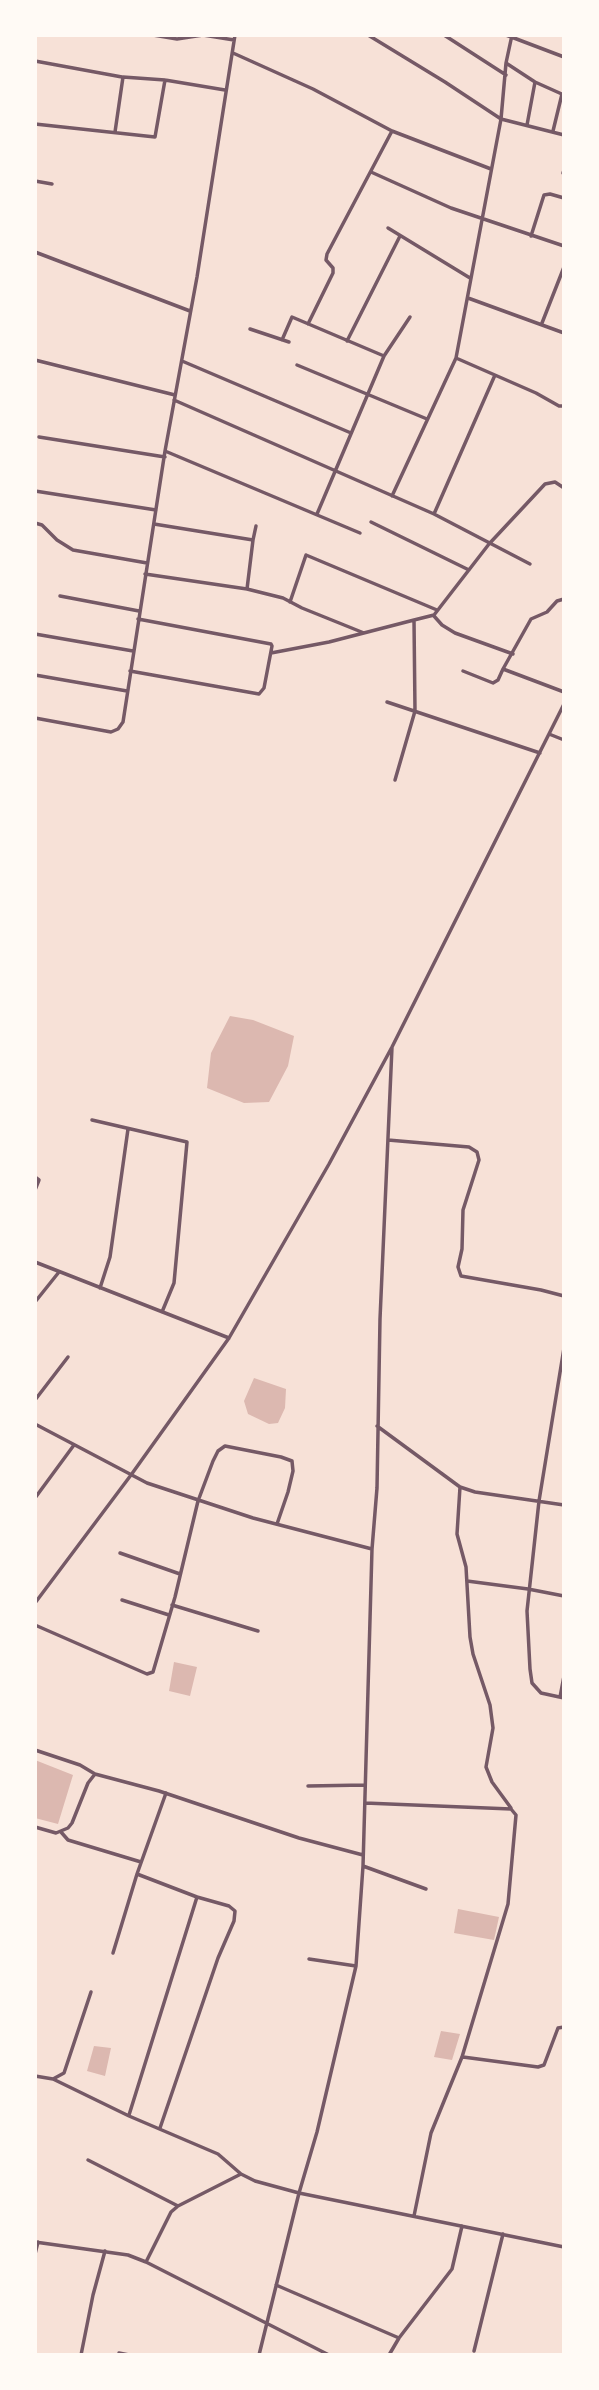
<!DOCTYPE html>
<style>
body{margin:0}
#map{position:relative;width:599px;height:2390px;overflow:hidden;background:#f7e1d7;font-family:Inter,sans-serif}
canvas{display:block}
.frame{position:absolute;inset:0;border:37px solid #fffaf5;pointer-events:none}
</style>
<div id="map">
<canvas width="599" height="2390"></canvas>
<div class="frame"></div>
</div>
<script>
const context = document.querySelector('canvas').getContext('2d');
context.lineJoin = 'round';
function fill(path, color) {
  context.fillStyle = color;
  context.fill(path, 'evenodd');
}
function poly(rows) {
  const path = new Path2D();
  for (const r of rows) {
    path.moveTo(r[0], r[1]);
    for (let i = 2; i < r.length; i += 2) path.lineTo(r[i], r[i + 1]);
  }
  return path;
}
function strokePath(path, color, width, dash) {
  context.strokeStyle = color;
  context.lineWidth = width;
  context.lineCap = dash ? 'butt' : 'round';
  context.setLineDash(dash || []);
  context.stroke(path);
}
const water = poly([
 [230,1016,253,1020,294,1036,288,1066,269,1102,244,1103,207,1088,211,1053],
 [254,1378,286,1389,285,1408,278,1423,269,1424,248,1414,244,1401],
 [174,1662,197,1667,190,1696,169,1691],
 [35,1760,73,1775,58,1824,35,1818],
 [458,1909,499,1917,494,1940,454,1933],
 [441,2031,460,2034,452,2060,434,2057],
 [94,2046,111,2048,105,2076,87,2071]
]);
const minor = poly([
 [153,35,177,39,203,35,234,40],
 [368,35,445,82,501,119,564,135],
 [444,35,506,75],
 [506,35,564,57],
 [233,53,313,89,392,131,491,169],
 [35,61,122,77],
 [506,63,535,82,564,95],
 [35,124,155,137,165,80],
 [527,125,535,82],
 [553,131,562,94],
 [115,132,123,77,165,80,225,90],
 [371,172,451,208,564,246],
 [563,173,564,170],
 [35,181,52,184],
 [388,228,470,278],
 [531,236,544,195,550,194,564,198],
 [35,252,190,311],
 [468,298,564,333],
 [542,323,564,267],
 [308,324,333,273,333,268,326,260,327,254,392,131],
 [250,329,289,342],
 [282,340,292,317,384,356],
 [347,341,400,236],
 [456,358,536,393,559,406,564,406],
 [35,360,175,395],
 [182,361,351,433],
 [297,365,427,419],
 [174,400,434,514,530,564],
 [39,437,165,457],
 [165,451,360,533],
 [35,491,156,510],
 [392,496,456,358,501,119,506,63,512,35],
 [317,514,384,356,410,317],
 [434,514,495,375],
 [371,522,469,570],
 [35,523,42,525,57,540,73,550,147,563],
 [154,524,253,540,247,589],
 [253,540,256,526],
 [145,574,247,589,283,598,302,608,364,633],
 [60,596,139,611],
 [564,599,557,601,547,612,531,619,503,669,564,692],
 [290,602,306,555,437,610],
 [434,616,442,625,455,633,513,654],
 [35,634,133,651],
 [271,653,329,642,414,620],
 [130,671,259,694,264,688,272,646,271,644,138,619],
 [463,671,493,683,498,680,503,669],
 [35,675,127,691],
 [387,702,540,753],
 [35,718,111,732,118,729,123,722,165,451,197,277,235,35],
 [549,734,564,740],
 [395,780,415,711,414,620,434,615,489,544,545,484,555,482,564,488],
 [92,1120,187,1142,174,1283,162,1312],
 [388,1140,469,1147,477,1152,479,1160,463,1210,462,1249,458,1267,461,1276,541,1290,564,1296],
 [35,1177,39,1180,35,1190],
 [35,1262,229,1338],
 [100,1288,110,1257,128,1129],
 [35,1302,59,1272],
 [564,1348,539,1501,527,1611,530,1669,532,1683,541,1693,564,1698],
 [35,1400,68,1357],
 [35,1424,147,1483,253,1518,372,1549],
 [377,1426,460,1487,475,1492,564,1505],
 [460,1487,457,1534,466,1567,470,1637,473,1654,490,1705,493,1728,486,1767,492,1782,511,1808],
 [35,1498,74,1445],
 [120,1553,180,1574],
 [467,1581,528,1589,564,1596],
 [122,1600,169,1615],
 [35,1603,131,1475,229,1338,329,1164,392,1047,564,704],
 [172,1605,258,1631],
 [35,1625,147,1674,153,1672,175,1597,198,1501,213,1461,218,1451,225,1446,281,1457,292,1461,293,1471,288,1492,277,1524],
 [560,1697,564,1676],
 [35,1750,80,1765,95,1774],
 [308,1786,365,1785],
 [365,1803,511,1809,516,1815,508,1904,462,2057,431,2133,414,2216],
 [35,1827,56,1833,68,1828,72,1823,88,1783,95,1774,159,1791,299,1838,363,1855],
 [61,1832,68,1840,141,1862],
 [363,1866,426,1889],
 [113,1953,137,1874],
 [309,1959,356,1966],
 [463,2057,538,2067,544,2065,558,2028,564,2027],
 [35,2076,53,2079,64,2073,91,1992],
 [53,2079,129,2116,218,2154,241,2174,255,2181,299,2193,564,2247],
 [129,2115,197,1897,137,1874,166,1793],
 [160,2128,218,1958,234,1921,235,1911,229,1906,197,1897],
 [88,2160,178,2206],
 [35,2242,128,2255,146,2262,329,2355],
 [35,2254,38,2242],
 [146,2262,171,2212,178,2206,241,2174],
 [276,2285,399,2338,452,2269,462,2226],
 [474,2351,503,2234],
 [119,2353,129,2355],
 [81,2355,93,2295,105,2251],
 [259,2355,299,2193,317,2132,356,1966,363,1866,372,1549,377,1488,380,1319,392,1047],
 [389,2355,399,2338]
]);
fill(water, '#dcb8b0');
strokePath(minor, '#755966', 3.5);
</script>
